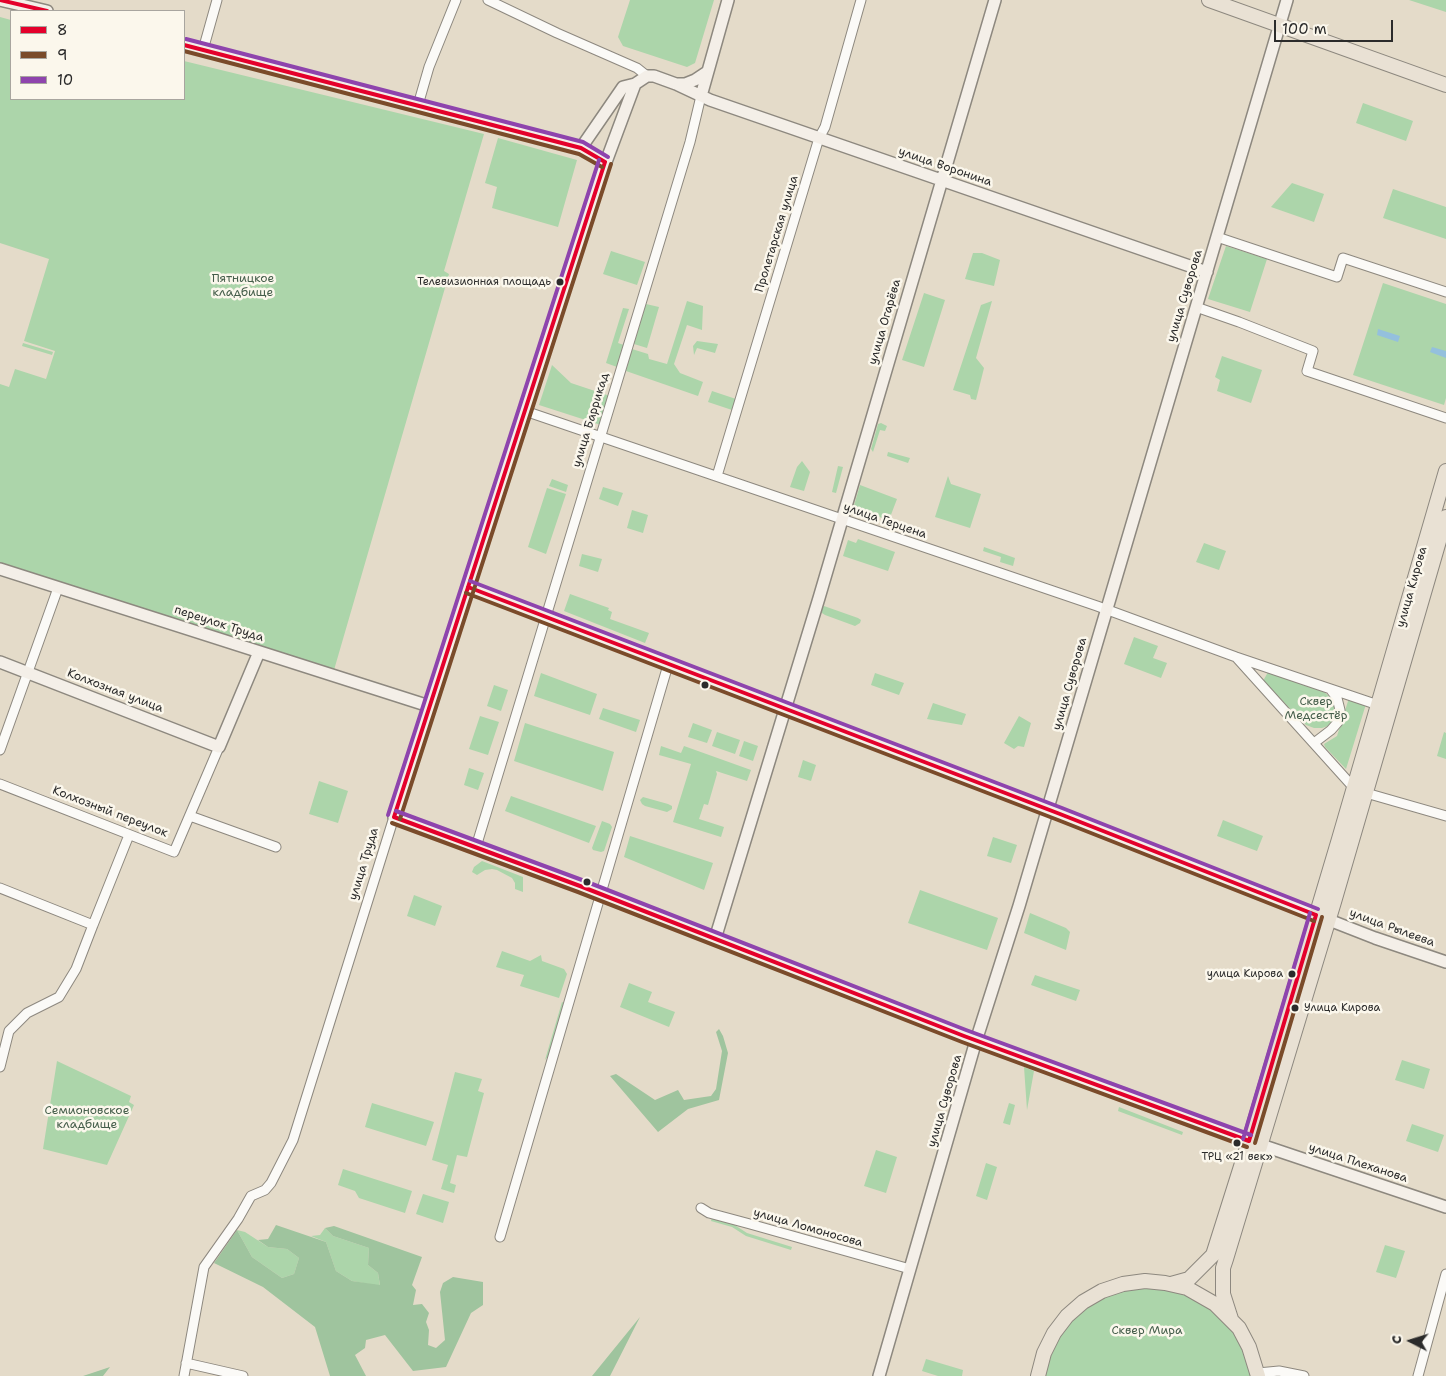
<!DOCTYPE html>
<meta charset="utf-8">
<style>
body{margin:0}
#map{position:relative;width:1446px;height:1376px;overflow:hidden;background:#e4dbc9;font-family:"Shantell Sans",sans-serif}
canvas{display:block}
.legend{position:absolute;left:10px;top:10px;width:175px;height:90px;box-sizing:border-box;background:#fbf7ec;border:1px solid #a8a59f;margin:0;padding:6px 9px;list-style:none;font-size:15px;color:#2b2b2b}
.legend li{display:flex;align-items:center;gap:10px;height:25px}
.legend b{width:25px;border:1px solid #a8a59f}
.north{position:absolute;left:1386px;top:1316px;width:50px;height:50px;-webkit-text-stroke:4px #fbf7ec;paint-order:stroke;rotate:275deg;font-size:14px;font-weight:700;line-height:20px;text-align:center;color:#2b2b2b}
.north::after{content:'';display:block;margin:auto;width:18px;height:22px;background:#2b2b2b;clip-path:polygon(50% 0,100% 100%,50% 72%,0 100%)}
.scale{position:absolute;left:1274px;top:20px;width:119px;height:22px;box-sizing:border-box;border:2px solid #2b2b2b;border-top:0;padding-left:6px;font-size:15px;line-height:18px;white-space:nowrap;color:#2b2b2b;-webkit-text-stroke:4px #fbf7ec;paint-order:stroke}
</style>
<div id="map">
<canvas width="1446" height="1376"></canvas>
<ul class="legend">
<li><b style="height:6px;background:#e4002b"></b>8</li>
<li><b style="height:6px;background:#7a4b2a"></b>9</li>
<li><b style="height:6px;background:#8e44ad"></b>10</li>
</ul>
<div class="north">С</div>
<div class="scale">100 m</div>
</div>
<script>
const context = document.querySelector('canvas').getContext('2d');
context.lineJoin = 'round';
function fill(path, color) {
  context.fillStyle = color;
  context.fill(path, 'evenodd');
}
function poly(rows) {
  const path = new Path2D();
  for (const r of rows) {
    path.moveTo(r[0], r[1]);
    for (let i = 2; i < r.length; i += 2) path.lineTo(r[i], r[i + 1]);
  }
  return path;
}
function strokePath(path, color, width, dash) {
  context.strokeStyle = color;
  context.lineWidth = width;
  context.lineCap = dash ? 'butt' : 'round';
  context.setLineDash(dash || []);
  context.stroke(path);
}
function label(font, color, halo, rows, align = 'center') {
  context.font = font + ' "Shantell Sans",sans-serif';
  context.lineWidth = 5;
  context.setLineDash([]);
  context.textBaseline = 'middle';
  context.strokeStyle = halo;
  context.fillStyle = color;
  for (const [text, x, y, turn = 0] of rows) {
    context.save();
    context.translate(x, y);
    context.rotate((+turn || 0) * Math.PI / 180);
    context.textAlign = isNaN(turn) ? turn : align;
    if (halo) context.strokeText(text, 0, 0);
    context.fillText(text, 0, 0);
    context.restore();
  }
}
const green = poly([
 [630,0,714,0,695,63,687,67,623,46,618,37],
 [1409,0,1446,0,1446,12],
 [0,17,11,20,11,99,184,99,184,61,484,134,444,271,449,274,447,281,334,670,0,564,0,384,9,387,15,369,46,379,55,351,24,341,49,259,0,243],
 [1363,103,1413,121,1406,141,1356,123],
 [498,138,577,160,558,227,492,208,497,187,485,183],
 [1292,183,1324,194,1314,222,1271,207],
 [1393,189,1446,207,1446,239,1383,218],
 [1226,246,1267,259,1250,312,1208,299],
 [611,251,645,262,637,285,603,274],
 [973,253,982,253,1000,260,994,286,965,279],
 [1383,283,1446,304,1446,398,1444,405,1353,375],
 [924,293,945,300,924,367,902,360],
 [687,301,703,306,702,330,687,325,674,364,680,373,703,382,698,396,626,371,632,349,648,354,649,359,667,364],
 [992,301,976,358,984,368,976,400,971,399,970,395,953,390,981,305],
 [646,304,659,307,647,348,634,344],
 [623,308,629,309,618,343,624,345,617,367,606,363],
 [697,341,718,344,715,353,697,348,694,355,693,346],
 [23,343,53,352,52,355,22,346],
 [1222,356,1262,370,1251,403,1217,391,1220,380,1215,377],
 [552,365,571,383,610,396,601,425,539,405],
 [712,391,736,399,732,410,708,402],
 [881,423,887,426,885,431,880,430,873,452,871,449,878,424],
 [888,452,910,458,908,463,887,456],
 [802,461,810,472,804,491,790,487,797,467],
 [838,466,843,467,836,493,832,492],
 [948,476,951,484,981,494,970,528,935,517],
 [552,479,568,485,566,492,549,486],
 [860,485,897,499,889,520,853,509],
 [603,487,623,493,618,506,599,499],
 [547,488,566,494,546,554,528,547],
 [632,510,648,515,643,533,627,528],
 [858,539,895,552,888,571,843,556,848,540,856,543],
 [1204,543,1226,551,1219,570,1196,562],
 [984,547,1015,558,1013,566,1000,562,1001,557,983,551],
 [582,554,602,559,598,572,579,566],
 [570,594,609,608,608,610,612,612,610,619,649,633,645,643,564,611],
 [824,606,858,618,861,620,860,623,855,626,825,615,822,613,821,609],
 [1134,637,1158,646,1153,658,1167,663,1161,678,1124,664],
 [1268,672,1324,692,1331,698,1335,706,1335,716,1333,720,1328,726,1322,728,1314,728,1306,725,1263,681],
 [541,673,597,694,590,715,534,696],
 [875,673,904,683,899,695,871,685],
 [494,685,508,690,501,711,487,706],
 [1349,698,1366,704,1346,769,1325,747,1324,744,1337,736],
 [933,703,966,714,962,725,927,719],
 [603,708,640,720,636,732,599,719],
 [480,716,499,722,488,755,469,749],
 [1019,716,1031,723,1024,747,1018,746,1014,749,1004,743],
 [525,723,614,752,603,791,514,761],
 [693,723,712,730,707,743,688,737],
 [717,732,740,740,735,754,712,746],
 [1444,732,1446,733,1446,759,1437,756],
 [744,741,758,746,753,761,739,756],
 [661,746,681,753,684,746,751,770,747,781,716,771,717,774,708,805,704,804,699,819,724,827,721,837,673,822,691,764,659,755],
 [803,760,816,765,811,781,798,777],
 [469,768,484,773,478,790,464,785],
 [319,781,348,791,338,823,309,814],
 [511,796,596,826,589,843,505,811],
 [643,797,668,804,672,806,672,809,667,812,645,806,642,804,640,800],
 [1223,820,1263,836,1257,851,1217,836],
 [602,821,610,824,612,827,604,851,601,852,593,850,592,848],
 [630,836,713,863,704,890,624,857],
 [993,837,1017,845,1011,863,987,856],
 [482,861,523,877,523,892,515,889,515,883,512,878,497,870,492,869,485,870,477,875,472,872,474,867],
 [920,890,998,918,987,950,908,923],
 [414,895,442,906,435,926,407,916],
 [1030,913,1066,928,1070,932,1066,950,1024,933],
 [502,951,530,961,541,955,542,961,564,969,567,974,559,998,520,986,524,975,496,967],
 [1035,975,1080,990,1076,1001,1031,985],
 [629,983,652,992,648,1002,675,1012,669,1027,620,1007],
 [562,1002,564,1003,549,1055,545,1060],
 [1402,1060,1430,1069,1424,1089,1395,1080],
 [57,1061,131,1096,129,1102,134,1105,107,1165,43,1149],
 [1024,1067,1034,1071,1027,1110],
 [455,1072,482,1079,478,1091,484,1093,467,1157,457,1155,450,1183,456,1185,454,1193,441,1189,448,1165,432,1160],
 [1110,1081,1196,1114,1195,1118,1109,1086],
 [372,1103,434,1122,426,1146,365,1127],
 [1009,1103,1015,1105,1010,1125,1003,1123],
 [1119,1107,1183,1132,1182,1135,1118,1111],
 [1412,1124,1444,1135,1438,1152,1406,1141],
 [876,1150,897,1157,886,1193,864,1186],
 [986,1163,997,1167,987,1200,976,1196],
 [343,1169,412,1191,405,1213,359,1198,355,1191,338,1185],
 [423,1194,449,1202,443,1223,416,1214],
 [712,1217,733,1224,747,1233,792,1247,791,1250,746,1236,732,1227,711,1221],
 [325,1228,333,1236,369,1248,368,1265,378,1273,380,1286,352,1281,336,1271,326,1242,311,1236,320,1235],
 [237,1230,245,1232,268,1247,287,1249,299,1258,294,1274,282,1278,252,1257],
 [1385,1245,1405,1251,1396,1278,1376,1272],
 [1135,1287,1178,1290,1215,1311,1230,1326,1250,1363,1252,1376,1042,1376,1043,1367,1067,1323,1094,1300],
 [926,1359,963,1370,962,1376,938,1376,922,1371]
]);
const forest = poly([
 [719,1029,723,1036,728,1053,719,1100,688,1109,658,1132,610,1076,616,1074,655,1100,678,1090,684,1100,711,1096,716,1089,722,1051,716,1032],
 [276,1225,326,1242,336,1271,352,1281,380,1285,378,1273,368,1265,369,1248,333,1236,325,1228,334,1226,422,1257,412,1285,416,1290,413,1305,422,1304,429,1313,426,1322,429,1330,428,1345,436,1348,445,1340,440,1292,443,1283,453,1277,483,1282,483,1305,471,1313,446,1367,413,1371,385,1335,366,1340,365,1348,355,1355,366,1376,330,1376,315,1327,263,1287,214,1263,237,1230,252,1257,282,1278,294,1274,299,1258,287,1249,268,1247,258,1240,268,1239],
 [640,1317,610,1376,592,1376],
 [110,1367,103,1376,83,1376]
]);
const water = poly([
 [1378,329,1400,336,1398,342,1377,335],
 [1432,347,1446,351,1446,358,1430,352]
]);
const street = poly([
 [488,0,557,33,637,68,647,76],
 [203,50,217,0],
 [418,105,429,67,456,0],
 [1217,237,1337,277,1343,258,1446,292],
 [1196,307,1239,322,1313,351,1307,371,1446,418],
 [525,411,1097,606,1236,657,1378,705],
 [717,476,819,138,825,127,861,0],
 [1236,657,1354,788],
 [1314,743,1331,730,1338,722,1340,710,1337,698,1331,690],
 [0,750,58,588],
 [0,784,174,852,219,747],
 [1366,793,1446,816],
 [190,816,276,847],
 [476,847,690,142,701,96],
 [0,888,93,925,129,835],
 [0,1067,9,1031,27,1013,59,997,76,969,93,925],
 [701,1208,709,1213,750,1224,910,1269],
 [500,1237,668,665],
 [186,1363,243,1376],
 [1258,1373,1279,1371,1304,1376],
 [184,1376,204,1267,238,1219,251,1196,265,1190,271,1183,293,1140,394,817],
 [1418,1376,1446,1274]
]);
const secondary = poly([
 [0,0,47,11],
 [184,45,581,148,605,162],
 [635,84,600,178,394,817,580,886,964,1036,1249,1141],
 [676,84,685,84,695,80,707,72],
 [701,96,728,0],
 [581,148,623,87,635,84,647,76,654,76,676,84,710,100,1207,272],
 [0,569,429,706],
 [468,587,1060,814,1316,915],
 [0,662,219,747,259,652],
 [1329,920,1375,938,1446,962],
 [715,939,819,598,995,0],
 [1261,1145,1446,1207],
 [879,1376,975,1044,1019,906,1287,0]
]);
const primary = poly([
 [1209,0,1446,85],
 [1171,1284,1189,1279,1213,1255,1249,1141,1339,839,1446,471],
 [1231,1319,1223,1294,1223,1268,1226,1259,1334,902,1446,517],
 [1038,1376,1044,1353,1054,1333,1067,1316,1083,1302,1102,1291,1123,1284,1145,1281,1165,1283,1187,1288,1215,1304,1239,1328,1249,1347,1258,1376]
]);
const bus1 = poly([
 [0,0,47,11],
 [184,45,581,148,605,162],
 [468,587,1060,814,1316,915],
 [394,817,580,886,964,1036,1249,1141],
 [394,817,605,162],
 [1249,1141,1316,915]
]);
const bus2 = poly([
 [184,51,579,154,602,167],
 [466,593,1058,820,1314,921],
 [400,819,611,164],
 [392,823,578,892,962,1042,1247,1147],
 [1255,1143,1322,917]
]);
const bus3 = poly([
 [186,39,583,142,608,157],
 [470,581,1062,808,1318,909],
 [396,811,582,880,966,1030,1251,1135],
 [388,815,599,160],
 [1243,1139,1310,913]
]);
const markers = [
 [560,282,4.5,"#2b2b2b"],
 [705,685,4.5,"#2b2b2b"],
 [587,882,4.5,"#2b2b2b"],
 [1292,974,4.5,"#2b2b2b"],
 [1295,1008,4.5,"#2b2b2b"],
 [1237,1143,4.5,"#2b2b2b"]
];
const busNames = [
 ["Телевизионная площадь",551,282],
 ["улица Кирова",1283,974],
 ["Улица Кирова",1304,1008,"left"],
 ["ТРЦ «21 век»",1237,1157,"center"]
];
const streetNames = [
 ["улица Воронина",945,167,19],
 ["Пролетарская улица",777,234,-73],
 ["улица Суворова",1185,296,-73],
 ["улица Огарёва",885,322,-74],
 ["улица Баррикад",591,420,-73],
 ["улица Герцена",885,521,19],
 ["улица Кирова",1412,587,-74],
 ["переулок Труда",219,624,18],
 ["улица Суворова",1070,684,-74],
 ["Колхозная улица",115,691,21],
 ["Колхозный переулок",110,812,21],
 ["улица Труда",364,864,-73],
 ["улица Рылеева",1392,928,20],
 ["улица Суворова",945,1101,-74],
 ["улица Плеханова",1358,1163,18],
 ["улица Ломоносова",808,1228,16]
];
const parkNames = [
 ["Пятницкое",243,279],
 ["кладбище",243,293],
 ["Сквер",1316,702],
 ["Медсестёр",1316,716],
 ["Семионовское",87,1111],
 ["кладбище",87,1125],
 ["Сквер Мира",1147,1331]
];
fill(green, '#acd5aa');
fill(forest, '#9fc49e');
fill(water, '#94c0dd');
strokePath(street, '#8d887f', 11);
strokePath(secondary, '#8d887f', 14);
strokePath(primary, '#8d887f', 16);
strokePath(street, '#fbfaf7', 9);
strokePath(secondary, '#f4efe8', 11);
strokePath(primary, '#e9e1d4', 14);
strokePath(bus1, '#e4002b', 4);
strokePath(bus2, '#7a4b2a', 4);
strokePath(bus3, '#8e44ad', 4);
for (const [x, y, r, color] of markers) {
  const dot = new Path2D();
  dot.arc(x, y, r, 0, 2 * Math.PI);
  context.fillStyle = color;
  context.fill(dot);
  strokePath(dot, '#fbf7ec', 2);
}
label('11px', '#2b2b2b', '#fbf7ec', busNames, 'right');
label('12px', '#2b2b2b', '#fbf7ec', streetNames);
label('12px', '#445d4a', '#fbf7ec', parkNames);
</script>
